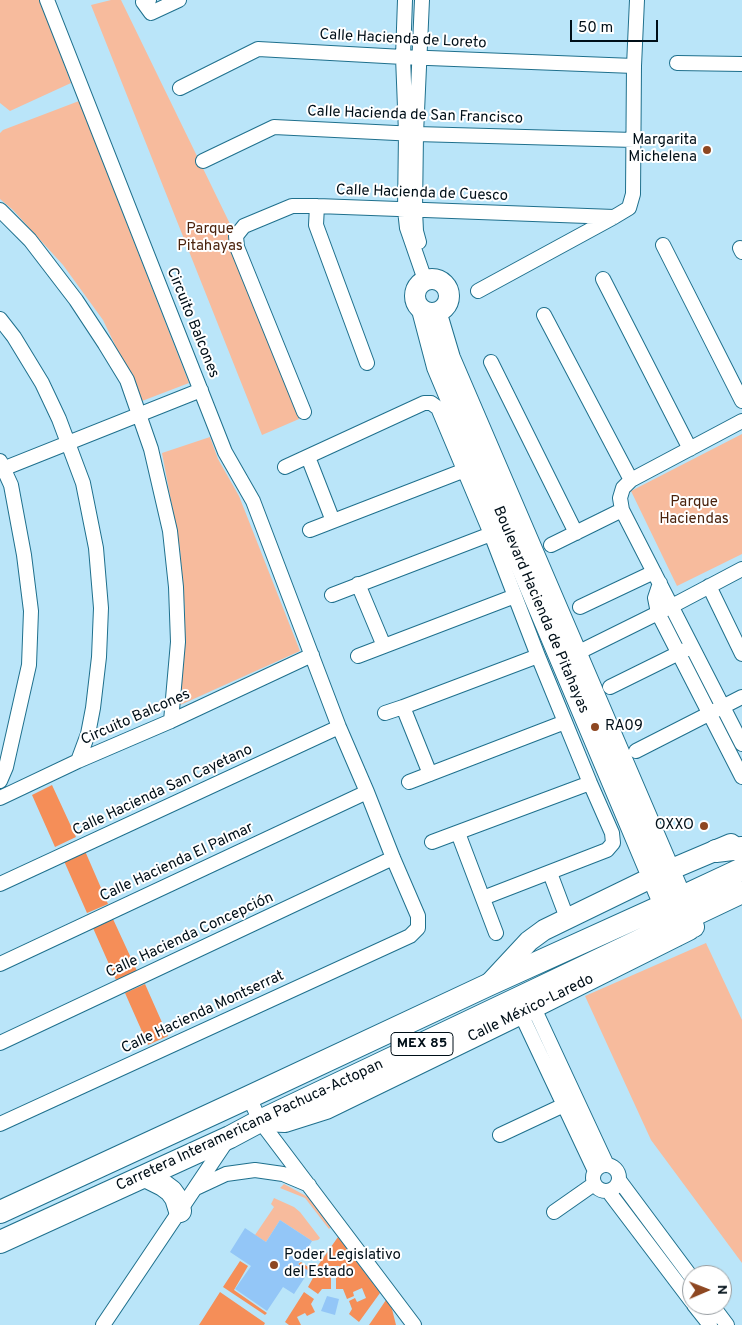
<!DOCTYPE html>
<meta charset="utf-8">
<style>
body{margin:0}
#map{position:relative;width:742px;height:1325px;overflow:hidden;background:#bae5f9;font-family:Overpass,sans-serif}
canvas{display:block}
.north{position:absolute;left:682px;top:1265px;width:50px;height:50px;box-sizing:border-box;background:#fff;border:1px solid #999fa3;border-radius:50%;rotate:89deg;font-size:14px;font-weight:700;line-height:20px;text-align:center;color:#000f18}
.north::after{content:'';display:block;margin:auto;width:18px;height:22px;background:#8e4721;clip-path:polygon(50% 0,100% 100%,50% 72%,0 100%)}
.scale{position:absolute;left:570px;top:20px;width:88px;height:22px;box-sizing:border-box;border:2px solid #000f18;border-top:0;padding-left:6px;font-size:15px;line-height:18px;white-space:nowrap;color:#000f18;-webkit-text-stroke:4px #fff;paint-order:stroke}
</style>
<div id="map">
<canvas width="742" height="1325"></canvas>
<div class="north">N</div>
<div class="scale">50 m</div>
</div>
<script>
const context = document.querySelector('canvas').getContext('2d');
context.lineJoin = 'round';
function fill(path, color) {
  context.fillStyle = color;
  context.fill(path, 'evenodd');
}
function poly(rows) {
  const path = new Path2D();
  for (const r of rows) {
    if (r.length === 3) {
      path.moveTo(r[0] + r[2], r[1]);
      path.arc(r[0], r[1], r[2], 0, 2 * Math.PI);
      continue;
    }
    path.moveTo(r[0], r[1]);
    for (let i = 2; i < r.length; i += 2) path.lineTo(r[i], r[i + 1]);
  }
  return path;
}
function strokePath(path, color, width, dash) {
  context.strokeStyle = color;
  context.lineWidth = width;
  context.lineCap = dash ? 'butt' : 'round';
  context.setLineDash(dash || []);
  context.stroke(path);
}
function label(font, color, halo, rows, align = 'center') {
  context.font = font + ' Overpass,sans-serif';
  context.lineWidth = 4;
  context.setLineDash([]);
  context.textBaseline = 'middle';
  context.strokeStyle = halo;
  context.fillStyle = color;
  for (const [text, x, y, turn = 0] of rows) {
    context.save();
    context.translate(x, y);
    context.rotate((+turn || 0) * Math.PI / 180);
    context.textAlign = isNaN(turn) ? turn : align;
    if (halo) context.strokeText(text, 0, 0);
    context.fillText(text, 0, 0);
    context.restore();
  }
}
const green = poly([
 [0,0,40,0,71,83,10,111,0,103],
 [111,0,121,0,231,226,299,419,262,435,91,5],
 [79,101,189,383,142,401,103,320,63,265,13,210,0,199,0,133,3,130],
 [742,434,742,554,677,586,631,491],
 [210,437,218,459,239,496,300,651,178,706,180,692,185,611,180,549,162,453],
 [706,943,742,1020,742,1263,651,1140,585,996],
 [284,1184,308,1197,331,1227,329,1229,305,1198,280,1188],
 [274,1198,294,1207,300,1212,320,1238,318,1240,312,1241,280,1220,266,1242,255,1235,274,1207,271,1204]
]);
const forest = poly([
 [52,785,76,837,55,847,32,795],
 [85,851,108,904,87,913,64,861],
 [113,919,137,971,116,980,93,928],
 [145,984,168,1036,148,1045,125,993],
 [338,1237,380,1293,359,1322,349,1314,352,1309,349,1301,355,1298,357,1302,366,1298,362,1288,353,1292,354,1296,347,1299,343,1289,336,1289,336,1277,339,1277,339,1266,328,1266,328,1276,331,1277,331,1289,322,1289,318,1294,308,1287,314,1276,298,1264,301,1262,314,1271],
 [240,1261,248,1266,234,1290,267,1313,265,1315,223,1287],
 [220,1292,265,1323,264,1325,199,1325],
 [304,1292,314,1299,311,1304,315,1312,307,1316,305,1313,297,1317,301,1325,289,1325,285,1322],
 [386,1300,392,1309,396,1325,369,1325]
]);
const building = poly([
 [280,1220,312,1241,298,1264,309,1271,294,1294,283,1287,267,1311,235,1289,251,1266,230,1252,245,1228,266,1242],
 [327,1296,339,1299,335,1315,321,1311]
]);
const street = poly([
 [149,0,143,2,151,13,179,0],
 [405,0,403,57,406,133,405,210,407,228,425,280],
 [677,63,742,64],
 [180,88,258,49,403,57,634,66],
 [203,161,274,127,416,134,634,140],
 [317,206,316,225,367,363],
 [0,210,30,240,76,300,105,344,127,380,151,449,170,531,176,587,178,642,171,721],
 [419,242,416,231,415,210,416,134,422,0],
 [663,245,742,401],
 [740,248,742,252],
 [603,279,690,449],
 [478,291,614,217,629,208,633,194,634,66,637,0],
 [544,315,631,480],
 [0,319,14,337,42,383,59,419,83,483,96,548,101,608,99,657,93,708,88,734,78,761],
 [491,362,576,533],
 [304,412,237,247,236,236,244,226,292,206,317,206,614,217],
 [742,421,631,480,623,488,620,498,622,510,742,744],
 [308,457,333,521],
 [0,461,11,485,24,555,31,611,29,665,6,767,0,781],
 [285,467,424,403,431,403,438,408,491,534,538,656,590,783,612,833,613,843,607,850,483,898],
 [0,470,201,390],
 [310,530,465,470],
 [551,545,622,510],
 [660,583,655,598,658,613,742,777],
 [358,584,384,646],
 [709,586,742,654],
 [332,595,491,534],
 [580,607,654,572],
 [358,656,515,596],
 [569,657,672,606,742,569],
 [610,687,685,650],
 [403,707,430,774],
 [385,713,403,707,538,656],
 [636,751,742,697],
 [409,782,565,722],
 [0,798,78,761,171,721,312,655],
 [458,833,496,933],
 [432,842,590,783],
 [550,873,567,918],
 [0,884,339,727],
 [0,964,367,792],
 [534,1008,607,1165],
 [521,1014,595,1171],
 [0,1043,393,858],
 [249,1097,260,1121,414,1325],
 [0,1124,410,936,418,928,418,916,393,858,367,792,339,727,253,501,225,452,47,0],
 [500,1135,564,1105],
 [606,1178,13],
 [619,1180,692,1278],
 [196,1188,226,1174,255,1170,283,1174,309,1185],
 [608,1191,692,1302],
 [554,1212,594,1184],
 [694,1305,710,1325],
 [712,1305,727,1325],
 [103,1325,228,1139]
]);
const secondary = poly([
 [432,296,17],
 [422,310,437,367,677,936],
 [439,321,450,358,694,927],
 [489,984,529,941,544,930,653,877,731,844],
 [260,1121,285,1122,326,1109,521,1014,689,930]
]);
const primary = poly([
 [716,851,742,848],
 [145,1176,163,1185,171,1191,176,1198,180,1211],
 [0,1212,249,1097,488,985,680,898,742,869],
 [0,1242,230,1137,260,1121,742,892]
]);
const markers = [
 [707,150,5,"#8e4721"],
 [595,727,5,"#8e4721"],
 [704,826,5,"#8e4721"],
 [274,1265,5,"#8e4721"]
];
const shields = [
 [422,1044,62]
];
const shieldNames = [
 ["MEX 85",422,1044]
];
const streetNames = [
 ["Calle Hacienda de Loreto",403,40,3],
 ["Calle Hacienda de San Francisco",415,116,2],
 ["Calle Hacienda de Cuesco",422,194,2],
 ["Circuito Balcones",192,323,68],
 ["Boulevard Hacienda de Pitahayas",540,610,67],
 ["Circuito Balcones",136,718,-24],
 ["Calle Hacienda San Cayetano",163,791,-25],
 ["Calle Hacienda El Palmar",177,863,-25],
 ["Calle Hacienda Concepción",190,936,-25],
 ["Calle México-Laredo",531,1009,-26],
 ["Calle Hacienda Montserrat",203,1013,-25],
 ["Carretera Interamericana Pachuca-Actopan",250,1126,-25]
];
const poiNames = [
 ["Margarita",697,141],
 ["Michelena",697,158],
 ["RA09",605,727,"left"],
 ["OXXO",694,826],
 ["Poder Legislativo",284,1256,"left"],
 ["del Estado",284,1273,"left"]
];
const parkNames = [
 ["Parque",210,230],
 ["Pitahayas",210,247],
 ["Parque",694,503],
 ["Haciendas",694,520]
];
fill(green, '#f7bb9d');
fill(forest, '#f58e58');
fill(building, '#93c6f7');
strokePath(street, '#1f708d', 16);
strokePath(secondary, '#1f708d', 22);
strokePath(primary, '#1f708d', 24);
strokePath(street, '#fff', 14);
strokePath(secondary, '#fff', 20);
strokePath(primary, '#fff', 22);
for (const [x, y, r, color] of markers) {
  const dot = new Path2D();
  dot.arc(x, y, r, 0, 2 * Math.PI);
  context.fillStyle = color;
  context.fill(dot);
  strokePath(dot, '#fff', 2);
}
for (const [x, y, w] of shields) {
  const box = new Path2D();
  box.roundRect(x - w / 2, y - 11.5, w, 23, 4);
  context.fillStyle = '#fff';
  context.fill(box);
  strokePath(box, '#000f18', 1);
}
label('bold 14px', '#000f18', null, shieldNames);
label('15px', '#000f18', '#fff', streetNames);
label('15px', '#000f18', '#fff', poiNames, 'right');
label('15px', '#4b230d', '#fff', parkNames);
</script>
